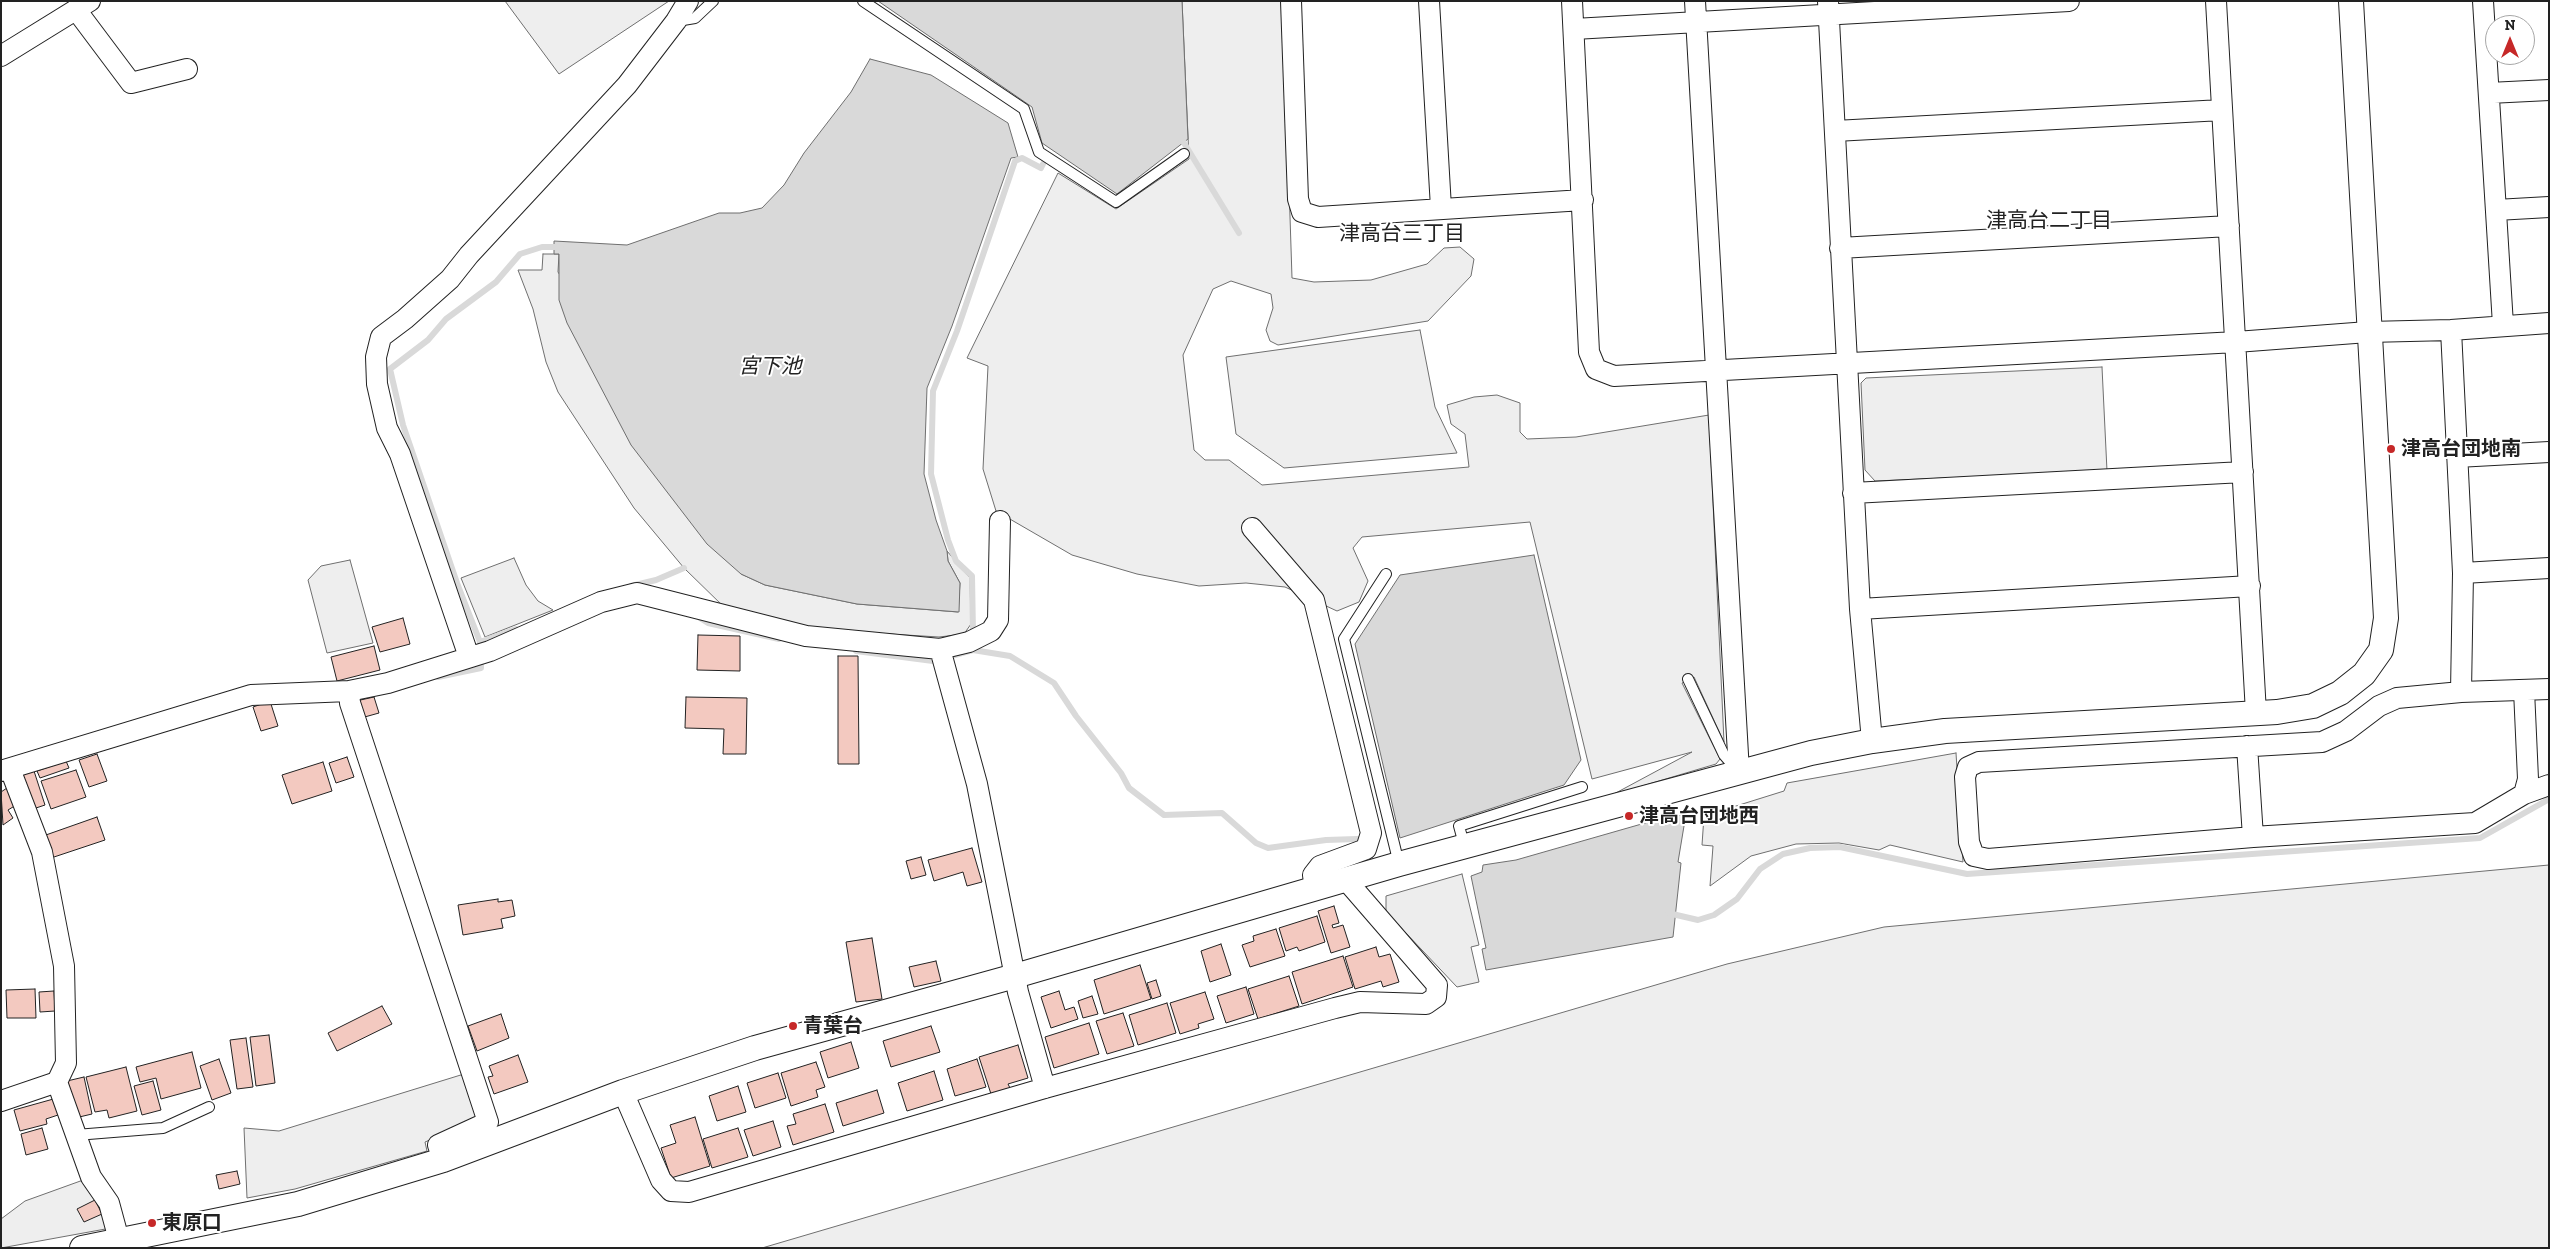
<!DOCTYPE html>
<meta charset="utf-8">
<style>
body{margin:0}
#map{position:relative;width:2550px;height:1249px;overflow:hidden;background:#fff;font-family:"Zilla Slab",serif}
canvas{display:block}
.frame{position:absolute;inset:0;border:2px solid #222;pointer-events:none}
.north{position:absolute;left:2485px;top:15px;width:50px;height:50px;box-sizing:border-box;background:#fff;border:1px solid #a7a7a7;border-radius:50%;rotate:0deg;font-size:14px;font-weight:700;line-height:20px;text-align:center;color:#222}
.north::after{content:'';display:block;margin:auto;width:18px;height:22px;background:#c62828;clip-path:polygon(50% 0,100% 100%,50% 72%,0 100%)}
</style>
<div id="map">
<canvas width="2550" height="1249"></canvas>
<div class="frame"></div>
<div class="north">N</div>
</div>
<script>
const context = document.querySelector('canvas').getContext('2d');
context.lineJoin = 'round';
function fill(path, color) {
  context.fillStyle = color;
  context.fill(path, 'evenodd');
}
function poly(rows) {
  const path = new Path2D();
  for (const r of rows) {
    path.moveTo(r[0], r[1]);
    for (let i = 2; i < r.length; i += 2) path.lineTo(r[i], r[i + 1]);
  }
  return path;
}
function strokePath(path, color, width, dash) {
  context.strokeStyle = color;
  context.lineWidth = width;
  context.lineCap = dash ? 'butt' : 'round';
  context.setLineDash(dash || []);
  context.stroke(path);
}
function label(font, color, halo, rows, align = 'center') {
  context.font = font + ' "Zilla Slab","Noto Sans JP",serif';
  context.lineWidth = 4;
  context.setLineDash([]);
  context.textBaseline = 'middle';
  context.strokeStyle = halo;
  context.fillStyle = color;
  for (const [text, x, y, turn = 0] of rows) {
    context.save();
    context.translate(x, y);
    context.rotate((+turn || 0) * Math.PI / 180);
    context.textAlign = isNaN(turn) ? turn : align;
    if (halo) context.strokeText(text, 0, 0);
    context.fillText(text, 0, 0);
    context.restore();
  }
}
const green = poly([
 [505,1,669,1,559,74,505,1],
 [1182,1,1283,1,1292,278,1314,282,1371,280,1427,264,1444,248,1460,247,1474,259,1471,276,1428,321,1278,345,1270,341,1266,330,1273,308,1271,294,1231,281,1213,289,1183,355,1194,450,1205,460,1229,460,1262,485,1469,467,1465,434,1451,424,1447,405,1474,397,1497,395,1520,403,1520,432,1527,439,1576,437,1709,415,1724,742,1694,677,1682,683,1720,759,1716,764,1612,795,1692,752,1592,779,1530,522,1362,537,1353,548,1368,581,1359,602,1337,611,1285,587,1246,583,1199,586,1137,574,1072,555,996,511,983,469,988,366,967,358,1058,173,1116,209,1189,159,1182,1],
 [543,254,559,254,558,272,741,574,765,585,857,604,958,612,960,583,948,561,947,551,970,578,971,624,964,634,939,637,807,629,725,608,684,568,634,508,558,392,546,362,533,309,518,270,542,270,543,254],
 [1420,330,1435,407,1457,453,1284,468,1236,434,1226,357,1420,330],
 [2102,367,2107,471,1875,481,1865,470,1861,383,1866,378,2102,367],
 [514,558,526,585,538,601,553,610,485,637,461,578,514,558],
 [350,560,373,643,327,653,308,580,321,566,350,560],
 [1956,753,1963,862,1890,845,1879,850,1839,843,1796,844,1751,856,1710,886,1713,846,1702,845,1704,816,1784,791,1787,783,1956,753],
 [2549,865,2549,1248,762,1248,1727,964,1884,927,2549,865],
 [464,1074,481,1119,425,1142,427,1151,295,1189,247,1198,244,1128,279,1131,464,1074],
 [86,1179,111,1228,1,1248,1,1219,25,1201,86,1179]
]);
const parking = poly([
 [1462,874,1479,945,1471,947,1479,982,1457,987,1386,912,1386,896,1462,874]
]);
const water = poly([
 [878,1,1182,1,1188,139,1117,194,1042,143,1032,107,878,1],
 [870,59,931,75,1008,123,1018,157,1011,158,952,326,927,388,924,474,936,520,947,551,948,561,960,583,959,612,857,604,765,585,741,574,707,544,631,445,567,323,559,300,559,254,554,254,554,241,627,245,719,213,740,213,762,208,784,185,804,153,851,92,870,59],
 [1534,555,1581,760,1564,785,1400,838,1355,644,1400,575,1534,555],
 [1686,814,1678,862,1681,863,1673,937,1486,970,1482,949,1486,948,1471,876,1482,872,1483,865,1516,860,1659,819,1686,814]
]);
const stream = poly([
 [1181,138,1239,233],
 [631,586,656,580,684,568],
 [700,618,708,623,779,639],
 [973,633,972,576,956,561,948,540,931,474,933,391,957,331,1015,161,1022,158,1041,168,1043,164],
 [480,642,457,583,403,425,390,369,428,340,446,319,496,282,520,254,542,247,561,247],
 [856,651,933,661,973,650,1010,656,1054,683,1076,716,1121,773,1129,788,1164,815,1222,813,1256,843,1268,848,1326,840,1357,839],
 [438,677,481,668,480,642,516,629],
 [1668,913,1698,920,1714,915,1737,899,1760,869,1783,854,1810,848,1840,847,1967,874,2480,838,2549,799]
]);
const building = poly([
 [403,618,410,644,380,652,372,627,403,618],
 [698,635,740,636,740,671,697,670,698,635],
 [374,646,380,670,337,681,331,657,374,646],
 [838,656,858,656,859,764,838,764,838,656],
 [374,697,379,713,361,718,356,701,374,697],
 [686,697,747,698,746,754,723,754,724,729,685,728,686,697],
 [270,701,278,726,261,731,253,707,270,701],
 [97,754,107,781,89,787,79,760,97,754],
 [347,757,354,777,336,783,329,763,347,757],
 [66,761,69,768,40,778,37,771,66,761],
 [323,762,332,791,292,804,282,775,323,762],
 [76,770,86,797,51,809,41,781,76,770],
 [34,771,45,805,30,810,19,776,34,771],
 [10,786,21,802,8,810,13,818,3,825,1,792,10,786],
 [97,817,105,840,51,858,43,836,97,817],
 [972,848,982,882,967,886,963,872,934,881,928,860,972,848],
 [921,857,926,875,911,879,906,861,921,857],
 [498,899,498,902,512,900,515,916,501,919,503,928,463,935,458,905,498,899],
 [1334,906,1339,923,1332,925,1333,928,1343,925,1350,947,1331,953,1318,911,1334,906],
 [1317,916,1325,942,1299,951,1297,947,1286,951,1279,928,1317,916],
 [1276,929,1285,956,1250,967,1242,945,1254,941,1253,936,1276,929],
 [872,938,882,999,856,1002,846,942,872,938],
 [1221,944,1231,975,1210,982,1201,951,1221,944],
 [1376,947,1379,957,1390,954,1399,982,1383,987,1381,981,1355,989,1345,957,1376,947],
 [1343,956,1353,987,1302,1004,1292,972,1343,956],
 [936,961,941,981,914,987,909,967,936,961],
 [1140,965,1151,999,1104,1014,1094,980,1140,965],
 [1289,976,1299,1006,1258,1019,1248,989,1289,976],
 [1156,980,1161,996,1152,999,1147,983,1156,980],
 [1246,987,1254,1014,1226,1023,1217,996,1246,987],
 [35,989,36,1018,7,1018,6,990,35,989],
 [54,991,55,1011,40,1012,39,992,54,991],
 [1059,991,1065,1010,1074,1007,1078,1019,1051,1028,1041,997,1059,991],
 [1205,992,1214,1019,1198,1024,1199,1028,1180,1034,1170,1003,1205,992],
 [1092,996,1098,1014,1083,1018,1078,1001,1092,996],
 [1167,1003,1176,1033,1138,1045,1129,1015,1167,1003],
 [382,1006,392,1024,337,1051,328,1033,382,1006],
 [1123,1013,1134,1046,1107,1054,1096,1021,1123,1013],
 [501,1014,509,1038,477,1051,468,1026,501,1014],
 [1089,1023,1099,1054,1054,1068,1045,1037,1089,1023],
 [931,1026,940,1052,891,1067,883,1041,931,1026],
 [269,1035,275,1083,256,1086,250,1037,269,1035],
 [246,1038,253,1087,237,1089,230,1040,246,1038],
 [851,1042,859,1068,828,1078,820,1052,851,1042],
 [1018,1045,1028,1078,1008,1084,1010,1088,991,1094,979,1057,1018,1045],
 [192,1052,201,1088,161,1099,156,1078,140,1082,136,1067,192,1052],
 [518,1055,528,1082,494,1094,488,1077,493,1076,489,1066,518,1055],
 [219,1059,231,1093,212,1100,200,1066,219,1059],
 [977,1059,986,1087,955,1096,947,1069,977,1059],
 [816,1062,825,1087,816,1090,818,1097,791,1106,781,1073,816,1062],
 [126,1067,137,1111,109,1118,107,1110,95,1112,86,1077,126,1067],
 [934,1071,943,1100,907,1111,898,1083,934,1071],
 [778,1073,786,1098,755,1108,747,1083,778,1073],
 [84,1077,92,1114,75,1118,67,1081,84,1077],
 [153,1081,161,1110,142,1115,134,1086,153,1081],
 [738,1086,746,1112,717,1121,709,1096,738,1086],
 [877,1090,884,1113,843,1126,836,1103,877,1090],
 [57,1098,61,1114,46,1119,47,1124,20,1131,14,1110,57,1098],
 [825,1104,834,1132,793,1145,787,1126,796,1124,793,1114,825,1104],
 [695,1117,710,1166,671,1178,661,1148,676,1143,670,1125,695,1117],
 [773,1121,781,1147,753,1156,744,1130,773,1121],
 [42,1128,48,1149,26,1155,21,1134,42,1128],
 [738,1128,748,1157,712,1168,703,1139,738,1128],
 [237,1171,240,1184,219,1189,216,1175,237,1171],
 [95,1200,102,1214,84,1222,77,1209,95,1200]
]);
const service = poly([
 [863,1,1024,109,1039,152,1116,202,1184,154],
 [677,21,695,18,713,1],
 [1386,574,1344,639,1399,864],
 [1688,679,1724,755,1736,769],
 [1465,848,1459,826,1582,787],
 [76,1135,163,1128,209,1107]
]);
const minor = poly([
 [1291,1,1298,199,1302,212,1318,217,1583,200],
 [1429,1,1441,208],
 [1572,1,1589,352,1596,369,1614,376,2236,342,2368,332,2451,330,2549,323],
 [1695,1,1739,772],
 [1828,1,1860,609,1872,741],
 [2216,1,2256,713],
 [2483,1,2503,325],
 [77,11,131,83,187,69],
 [1574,29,2069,1],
 [1,56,90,1],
 [2489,93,2549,90],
 [1835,131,2222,110],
 [2496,210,2549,207],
 [1840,248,2229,226],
 [2451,330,2463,573,2461,692,2549,689],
 [2457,457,2549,452],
 [1853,493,2243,472],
 [1252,528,1314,600,1371,833,1366,849,1320,866,1313,875,1315,889],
 [2463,573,2549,568],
 [1860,609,2250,586],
 [940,649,969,642,991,631,998,620,1000,521],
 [469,657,400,454,387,428,377,384,376,357,381,337,405,319,450,279,469,255,627,85,676,21,688,1],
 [349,691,350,703,488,1122,438,1145,443,1160],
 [2461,692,2397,698,2379,706,2346,731,2322,742,1979,762,1968,767,1965,777,1969,842,1974,856,1988,859,2253,837,2475,823,2524,794,2528,779,2524,690],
 [2247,746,2253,837],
 [10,769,42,852,64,966,66,1063,57,1082,91,1177,109,1203,119,1240],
 [1,771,251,695,349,691,388,683,490,651,601,602,637,593,806,636,940,649,977,784,1018,992,1045,1088],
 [2524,794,2549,785],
 [623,1092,661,1180,671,1191,689,1192,1045,1088,1335,1008,1360,1002,1426,1004,1436,997,1437,985,1346,880],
 [1,1101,57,1082]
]);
const tertiary = poly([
 [82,1248,298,1204,443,1160,623,1092,755,1048,1015,976,1399,864,1811,753,1872,741,1945,731,2277,712,2313,706,2340,693,2364,674,2381,650,2386,618,2351,1]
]);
const markers = [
 [2391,449,5,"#c62828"],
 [1629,816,5,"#c62828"],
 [793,1026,5,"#c62828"],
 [152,1223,5,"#c62828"]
];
const poiNames = [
 ["津高台団地南",2401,449],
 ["津高台団地西",1639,816],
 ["青葉台",803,1026],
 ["東原口",162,1223]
];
const neighbourhoodNames = [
 ["津高台二丁目",2049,221],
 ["津高台三丁目",1402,234]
];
const waterNames = [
 ["宮下池",770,367]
];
fill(green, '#eee');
strokePath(green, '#6f6f6f', 1);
fill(parking, '#ededed');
strokePath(parking, '#6f6f6f', 1);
fill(water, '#d9d9d9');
strokePath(water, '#6f6f6f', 1);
strokePath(stream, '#d9d9d9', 6);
fill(building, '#f3c9c0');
strokePath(building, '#222', 1);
strokePath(service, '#222', 12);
strokePath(minor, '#222', 22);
strokePath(tertiary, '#222', 26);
strokePath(service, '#fff', 10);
strokePath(minor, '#fff', 20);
strokePath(tertiary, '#fff', 24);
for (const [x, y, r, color] of markers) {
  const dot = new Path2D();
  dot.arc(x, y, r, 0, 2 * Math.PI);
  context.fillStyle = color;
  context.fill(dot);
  strokePath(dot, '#fff', 2);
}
label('bold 20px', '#222', '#fff', poiNames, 'left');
label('21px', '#222', '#fff', neighbourhoodNames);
label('italic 21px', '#222', '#fff', waterNames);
</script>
